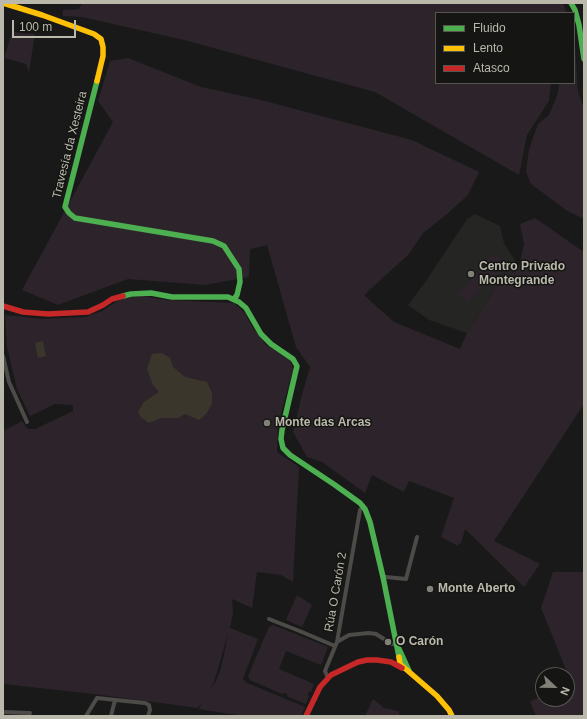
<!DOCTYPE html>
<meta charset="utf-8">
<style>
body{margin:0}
#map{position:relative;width:587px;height:719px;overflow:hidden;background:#191919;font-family:Helvetica,sans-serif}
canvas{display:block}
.frame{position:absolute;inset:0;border:4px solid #bab9ab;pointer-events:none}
.legend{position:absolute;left:435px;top:12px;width:140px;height:72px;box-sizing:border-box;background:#151513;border:1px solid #575750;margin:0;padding:5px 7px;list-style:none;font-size:12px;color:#bab9ab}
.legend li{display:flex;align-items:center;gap:8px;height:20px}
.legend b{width:20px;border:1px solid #575750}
.north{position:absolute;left:535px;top:667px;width:40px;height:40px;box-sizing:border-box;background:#151513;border:1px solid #575750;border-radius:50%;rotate:112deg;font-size:11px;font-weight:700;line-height:16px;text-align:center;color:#bab9ab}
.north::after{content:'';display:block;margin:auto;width:14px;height:18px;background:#828178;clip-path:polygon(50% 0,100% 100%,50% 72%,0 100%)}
.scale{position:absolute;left:12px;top:20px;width:64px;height:18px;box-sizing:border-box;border:2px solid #bab9ab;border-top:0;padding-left:5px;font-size:12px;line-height:14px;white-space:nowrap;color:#bab9ab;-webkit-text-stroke:3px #151513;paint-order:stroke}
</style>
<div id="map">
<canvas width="587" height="719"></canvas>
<div class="frame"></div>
<ul class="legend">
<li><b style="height:5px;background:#4caf50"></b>Fluido</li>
<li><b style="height:5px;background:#ffc107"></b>Lento</li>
<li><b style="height:5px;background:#c62828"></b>Atasco</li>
</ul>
<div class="north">N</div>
<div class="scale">100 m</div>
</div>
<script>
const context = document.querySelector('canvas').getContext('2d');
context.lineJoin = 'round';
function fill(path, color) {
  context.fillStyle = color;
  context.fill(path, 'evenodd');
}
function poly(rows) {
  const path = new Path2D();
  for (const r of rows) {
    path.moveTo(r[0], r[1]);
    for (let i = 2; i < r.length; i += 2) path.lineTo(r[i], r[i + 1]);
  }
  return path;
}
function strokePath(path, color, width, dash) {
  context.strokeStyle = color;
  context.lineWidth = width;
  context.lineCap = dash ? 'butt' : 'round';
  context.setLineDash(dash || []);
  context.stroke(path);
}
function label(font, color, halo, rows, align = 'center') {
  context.font = font + ' Helvetica,sans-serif';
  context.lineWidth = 3;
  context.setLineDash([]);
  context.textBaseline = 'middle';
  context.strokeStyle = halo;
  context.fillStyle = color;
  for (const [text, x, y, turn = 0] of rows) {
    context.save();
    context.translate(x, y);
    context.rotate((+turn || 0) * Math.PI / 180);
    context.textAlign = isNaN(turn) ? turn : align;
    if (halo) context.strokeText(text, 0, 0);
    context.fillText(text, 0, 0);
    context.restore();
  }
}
const built = poly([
 [475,214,500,226,504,243,519,267,495,289,467,333,429,320,408,305,426,281,467,219]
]);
const green = poly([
 [82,3,563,3,567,13,436,13,436,83,551,83,549,101,527,135,519,175,375,92,184,40,82,17,63,16,63,10,79,9],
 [574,31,578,92,584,109,584,219,566,210,531,184,526,172,529,149,538,124,549,115,558,93,559,83,574,83],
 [12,32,35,34,29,72,26,64,4,58],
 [128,58,201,87,257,99,412,140,479,172,468,195,447,214,423,233,408,255,364,295,394,322,460,349,467,333,495,289,519,267,524,244,520,224,535,218,584,252,584,404,494,541,540,564,524,587,465,529,461,544,459,543,458,546,441,537,454,498,409,481,404,492,372,475,365,493,322,462,307,457,293,432,301,398,310,367,296,347,267,245,250,249,249,277,205,285,128,279,58,305,22,290,113,122,98,101,110,61],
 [494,253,508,266,491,285,477,272],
 [477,274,487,283,468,303,458,294],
 [144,296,166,300,234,303,245,313,251,325,266,345,284,355,291,361,293,369,278,425,277,452,299,467,293,582,281,575,257,572,252,608,232,599,233,613,230,628,258,639,243,679,245,682,305,707,301,716,243,716,199,709,203,701,198,708,94,694,3,684,3,431,22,421,28,429,35,429,73,411,73,405,55,404,30,416,17,389,7,347,5,315,43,319,85,317,102,311,122,298],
 [228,634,224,655,220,671,215,683,209,691,214,682],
 [553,572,584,572,584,716,536,716,530,701,543,696,543,699,567,699,567,687,572,684,541,608],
 [297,595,312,605,302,627,286,620],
 [273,625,328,647,321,665,286,651,279,669,314,684,311,692,309,692,308,693,308,695,309,696,306,704,288,697,287,694,284,693,282,694,250,680,248,676,269,627],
 [373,699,384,708,399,711,399,716,365,716]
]);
const water = poly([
 [43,341,46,356,38,358,35,343],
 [162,353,170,358,173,367,185,377,207,382,212,393,212,404,206,414,199,420,185,414,178,418,161,418,149,423,141,417,138,412,144,402,159,392,153,385,147,369,152,354]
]);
const street = poly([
 [3,356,9,382,27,422],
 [383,577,386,577,406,579,417,537],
 [269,619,302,632,335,646],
 [337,642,349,635,369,633,376,634,392,644,397,644],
 [328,678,325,671,337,642,360,510,363,507],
 [3,712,30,713],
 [86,716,97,698,145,703,149,705,150,710,148,716],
 [111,716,115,700]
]);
const fast = poly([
 [571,3,575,10,579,25,584,59],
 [97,81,65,207,69,213,75,218,213,241,224,246,239,269,240,282,237,295,234,299],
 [123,296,131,294,151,293,172,297,228,297,239,302,246,308,261,334,271,344,293,359,297,366,282,430,281,439,283,448,290,455,335,485,360,503,365,509,370,522,383,577,399,657],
 [399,649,409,671]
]);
const slow = poly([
 [3,3,42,15,94,34,101,39,103,47,103,56,97,81],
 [399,657,400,664,437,696,449,710,452,716]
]);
const jam = poly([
 [3,306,23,312,48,314,88,312,103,305,112,299,123,296],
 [306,716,320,687,331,675,358,662,367,660,377,660,391,662,402,668]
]);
const markers = [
 [471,274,4,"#828178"],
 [267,423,4,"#828178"],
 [430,589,4,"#828178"],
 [388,642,4,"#828178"]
];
const streetNames = [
 ["Travesía da Xesteira",70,145,-76],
 ["Rúa O Carón 2",336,592,-80]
];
const poiNames = [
 ["Centro Privado",479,267],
 ["Montegrande",479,281],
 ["Monte das Arcas",275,423],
 ["Monte Aberto",438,589],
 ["O Carón",396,642]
];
fill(built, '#252523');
fill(green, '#2c242a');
fill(water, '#3b362c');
strokePath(street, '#4c4b48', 4);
strokePath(fast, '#4caf50', 5.5);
strokePath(slow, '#ffc107', 5.5);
strokePath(jam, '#c62828', 5.5);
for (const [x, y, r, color] of markers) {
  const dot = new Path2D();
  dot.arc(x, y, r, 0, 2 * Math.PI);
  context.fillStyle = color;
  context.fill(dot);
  strokePath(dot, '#151513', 1.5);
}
label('12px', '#bab9ab', '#151513', streetNames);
label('bold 12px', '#bab9ab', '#151513', poiNames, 'left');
</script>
